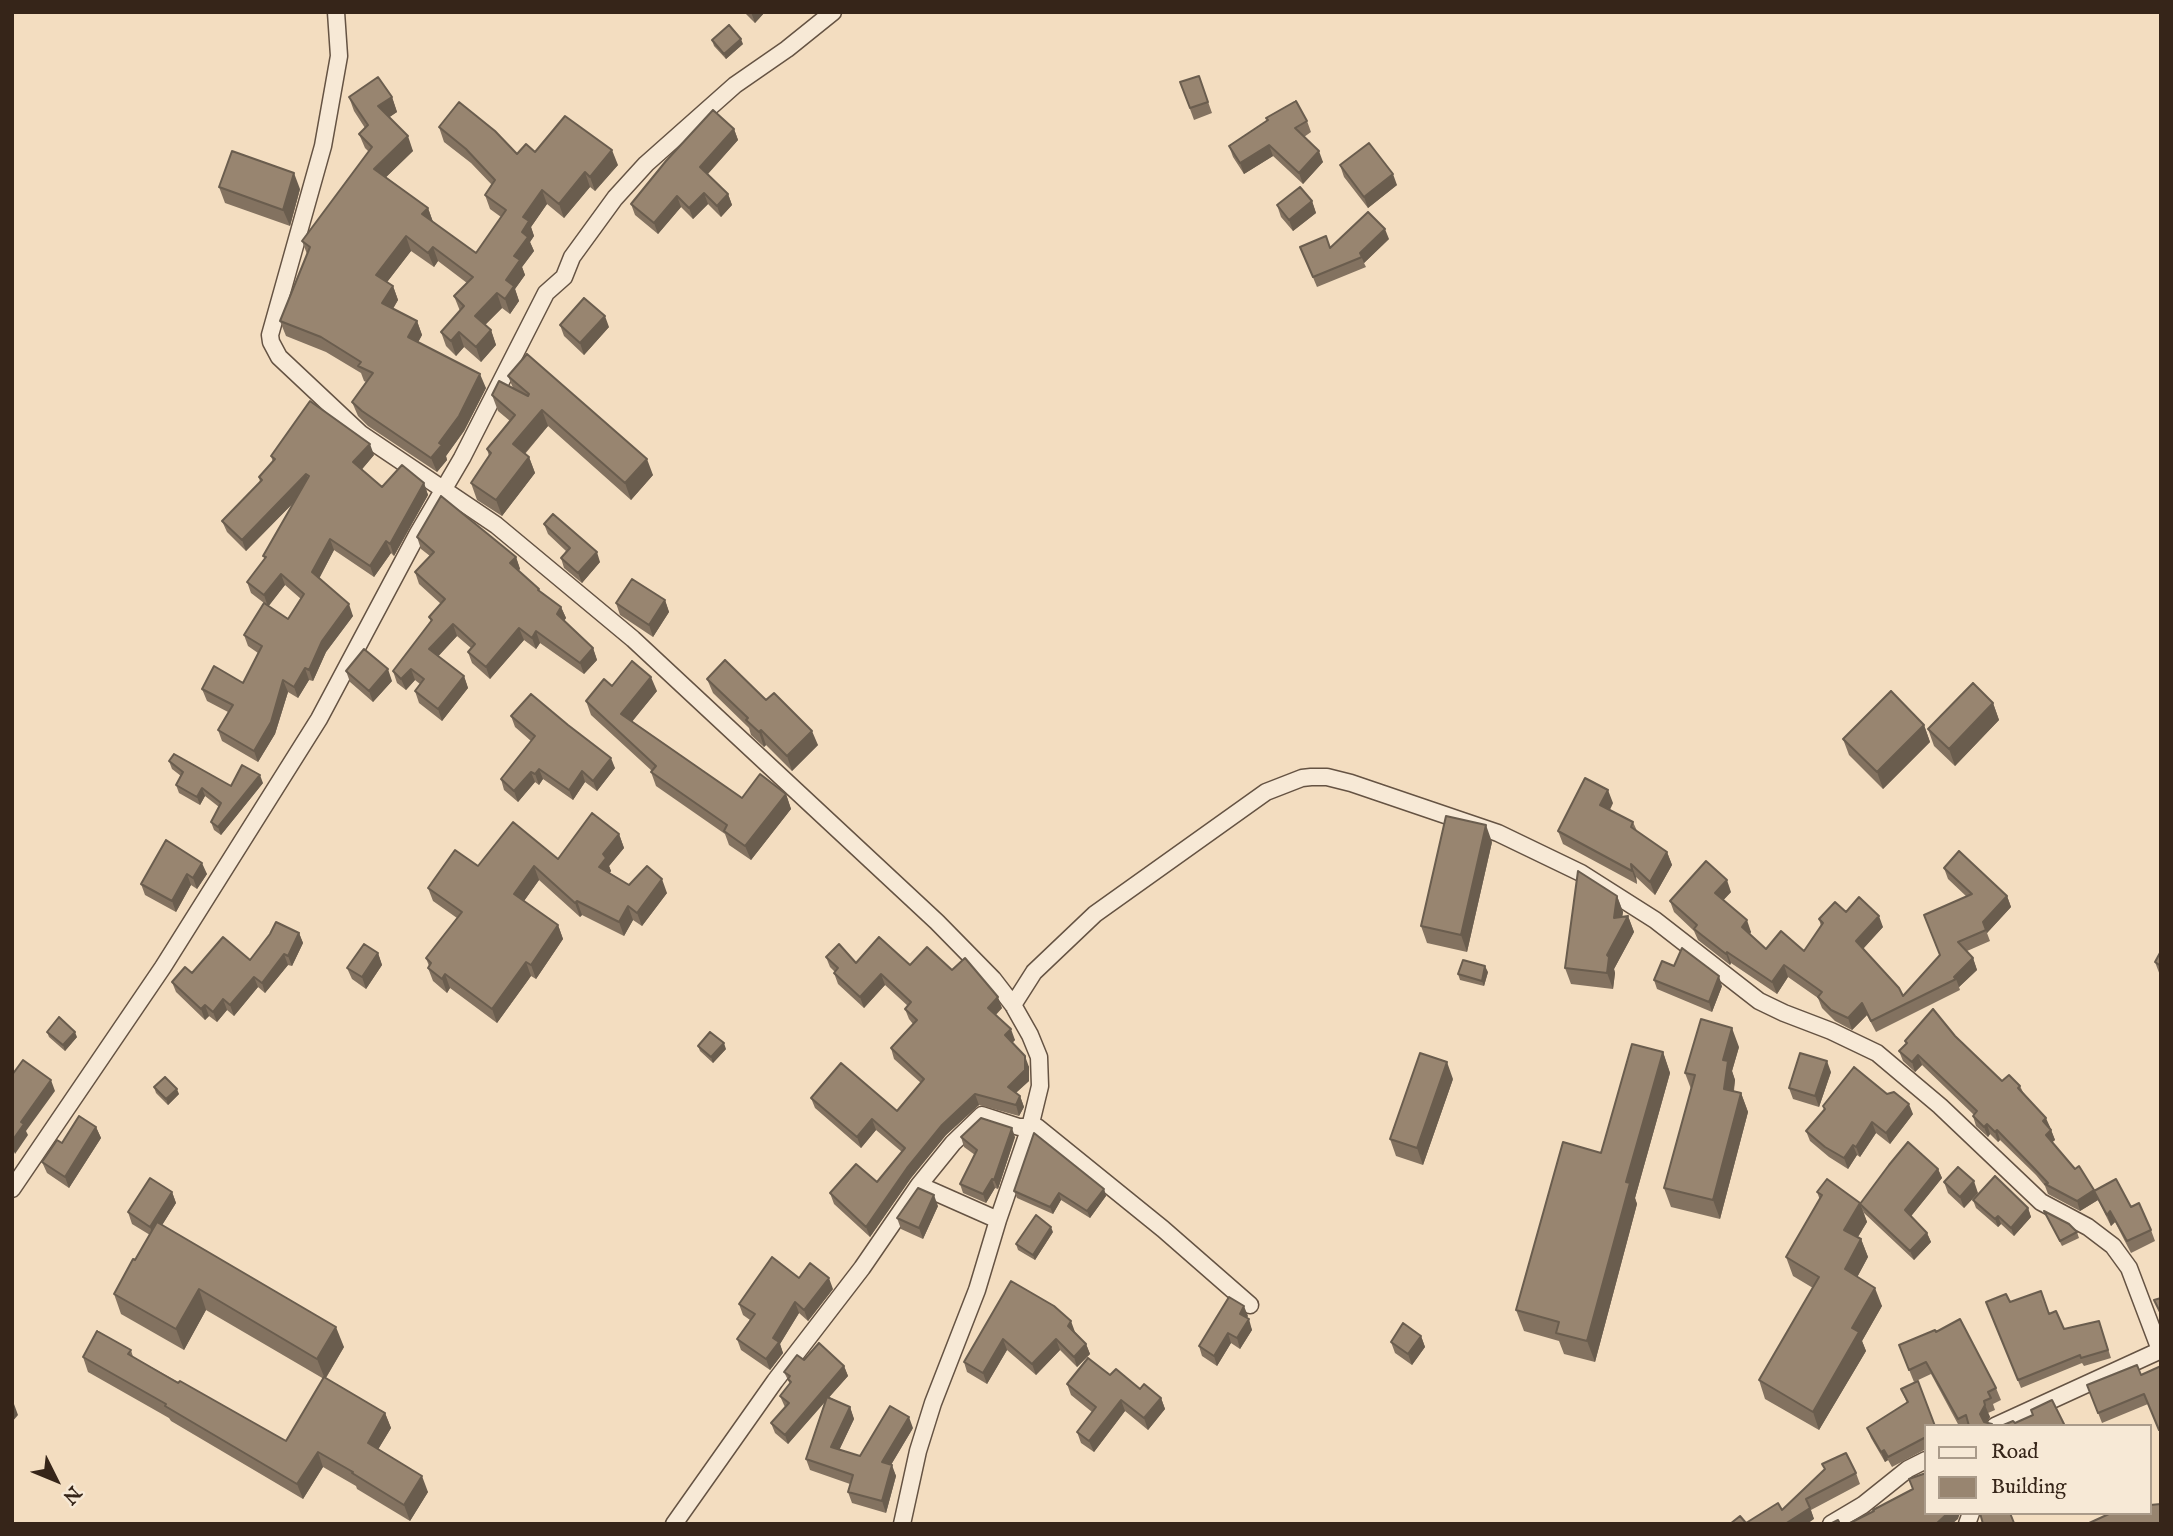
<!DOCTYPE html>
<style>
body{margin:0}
#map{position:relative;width:2173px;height:1536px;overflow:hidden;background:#f3ddc0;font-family:"IM FELL English",serif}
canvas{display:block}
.frame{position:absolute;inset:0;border:14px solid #362519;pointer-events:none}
.legend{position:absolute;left:1924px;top:1424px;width:228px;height:91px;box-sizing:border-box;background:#f7e9d6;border:2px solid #aa9b8a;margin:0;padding:9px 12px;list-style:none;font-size:21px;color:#362519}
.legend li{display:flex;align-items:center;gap:14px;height:35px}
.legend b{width:35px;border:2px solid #aa9b8a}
.north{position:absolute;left:21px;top:1445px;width:70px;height:70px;-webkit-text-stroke:5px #f7e9d6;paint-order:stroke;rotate:133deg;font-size:19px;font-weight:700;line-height:28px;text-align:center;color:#362519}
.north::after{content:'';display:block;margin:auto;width:24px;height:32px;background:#362519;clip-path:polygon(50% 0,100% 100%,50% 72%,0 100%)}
</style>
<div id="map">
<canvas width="2173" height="1536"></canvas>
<div class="frame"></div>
<ul class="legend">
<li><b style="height:9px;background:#f7e9d6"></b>Road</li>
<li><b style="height:19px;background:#988570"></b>Building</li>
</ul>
<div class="north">N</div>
</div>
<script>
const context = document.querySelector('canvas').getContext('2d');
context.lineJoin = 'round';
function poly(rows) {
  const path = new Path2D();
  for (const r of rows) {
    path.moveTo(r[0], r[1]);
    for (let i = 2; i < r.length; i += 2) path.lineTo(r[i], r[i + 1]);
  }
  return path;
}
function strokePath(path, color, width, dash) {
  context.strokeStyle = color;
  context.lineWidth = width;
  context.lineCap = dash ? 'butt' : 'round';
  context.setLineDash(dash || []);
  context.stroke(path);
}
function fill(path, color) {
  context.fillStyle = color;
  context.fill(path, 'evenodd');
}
const street = poly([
 [336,12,339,56,323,146,270,335,271,342,279,357,361,434,496,525,633,639,937,922,993,979,1013,1005,1030,1035,1039,1057,1040,1086,1030,1127,998,1220,977,1290,933,1403,918,1451,902,1524],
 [1013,1005,1034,972,1095,914,1266,792,1302,778,1311,777,1327,777,1351,783,1498,833,1581,873,1655,920,1759,1001,1784,1013,1831,1031,1877,1053,1940,1106,2041,1202,2088,1227,2113,1246,2129,1268,2160,1350],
 [919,1185,953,1143,982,1115,1019,1127,1037,1127,1163,1229,1250,1305],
 [12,1189,163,967,319,719,418,533,462,458,546,293,564,277,572,257,615,198,646,164,735,85,787,49,833,12],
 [1995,1426,2161,1350],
 [674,1524,775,1381,862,1268,919,1185,998,1220],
 [1831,1524,1863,1505,1908,1469,1926,1460],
 [1967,1524,1971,1513]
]);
const wall = poly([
 [744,12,765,12,755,23],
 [712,40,743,44,726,59,714,46],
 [1199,76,1212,113,1194,120,1180,82],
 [349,97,392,97,397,112,389,117,413,151,386,177,428,208,433,222,476,253,501,217,490,209,485,195,492,185,471,163,444,142,439,127,517,154,535,152,618,165,595,191,590,187,564,218,547,204,531,227,534,236,530,242,534,251,522,267,525,275,515,289,519,301,510,314,502,308,485,325,491,330,496,345,481,362,464,347,456,356,446,346,441,332,460,311,454,296,467,283,438,261,434,267,411,251,387,282,393,286,398,300,393,309,417,321,422,335,418,342,486,388,464,431,446,456,447,460,437,472,368,426,358,416,352,402,366,382,364,381,361,373,326,352,286,336,280,321,307,254,302,241,369,152,365,148,359,134,365,128,354,111],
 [1307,121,1311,132,1304,137,1323,162,1303,184,1273,156,1244,174,1233,157,1229,146],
 [734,129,738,140,708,174,728,194,732,205,721,217,708,204,693,219,681,207,658,234,635,215,631,204],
 [1340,165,1397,185,1368,208,1344,177],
 [219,187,300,189,290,226,225,203],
 [1312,201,1316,213,1293,231,1281,217,1277,205],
 [1389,239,1364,263,1366,267,1317,287,1300,247,1330,248],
 [560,325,609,327,584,355,564,336],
 [508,376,653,475,631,500,548,426,525,454,529,457,535,473,502,516,477,500,471,483,489,456,487,449,510,421,498,411,492,395,513,388],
 [374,455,362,469,382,487,424,483,428,495,394,556,391,553,374,577,334,550,319,579,353,616,326,652,313,681,309,680,298,698,288,692,275,734,258,762,222,741,218,730,228,712,207,701,202,689,243,683,258,653,248,646,244,635,264,603,251,593,247,582,265,559,263,556,294,502,246,551,227,532,222,521,260,482,259,477,273,462,271,456],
 [285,585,301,599,288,619,268,606],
 [544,524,600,562,582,583,564,568,561,558,566,551,548,534],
 [417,537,516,557,520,569,518,571,540,592,561,607,566,618,564,621,593,648,597,660,584,674,540,643,536,649,524,640,490,679,472,663,468,652,471,648,457,636,438,656,464,676,468,688,442,721,419,703,415,691,420,684,415,680,406,690,397,683,393,671,431,622,429,617,441,604,419,584,415,572,430,556,421,549],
 [665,600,669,612,653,637,620,615,616,603],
 [346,671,392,681,373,702,350,682],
 [707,679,818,745,792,771,766,745,764,747,751,735,749,728,713,693],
 [612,686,657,691,632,721,742,798,786,794,791,809,751,860,729,845,725,834,656,786,651,772,652,771,591,715,586,701],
 [1993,703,1999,720,1955,766,1934,746,1928,729],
 [511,716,615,768,597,791,585,782,573,800,543,779,539,785,535,782,518,802,504,790,501,779,531,741,515,727],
 [1924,725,1930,742,1883,789,1849,755,1843,739],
 [169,761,231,786,263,783,221,835,214,830,211,822,219,807,205,796,200,805,179,793,176,785,181,776,172,769],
 [1613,803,1610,810,1633,822,1637,831,1667,852,1672,865,1655,895,1636,877,1637,884,1563,844,1558,831],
 [619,834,624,848,609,866,611,871,610,873,629,885,667,893,642,926,633,920,624,936,582,915,580,917,539,880,524,901,558,925,563,939,536,979,531,976,497,1023,450,988,447,993,433,981,428,968,429,966,426,958,457,918,433,901,428,888,478,866,558,859],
 [166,840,207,874,197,889,191,885,176,912,145,895,141,884],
 [1492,842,1467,952,1427,943,1421,926],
 [1944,868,2007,896,2011,907,1987,933,1990,941,1967,951,1973,958,1977,970,1959,987,1960,990,1876,1032,1867,1015,1852,1030,1835,1021,1822,1008,1818,998,1788,977,1777,994,1731,963,1730,965,1698,940,1694,931,1674,912,1670,901,1731,892,1723,900,1751,932,1750,934,1766,949,1804,951,1821,926,1819,919,1846,912,1883,927,1863,949,1903,996,1940,955,1967,897,1948,879],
 [1617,896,1623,912,1622,917,1628,916,1634,932,1614,969,1615,973,1613,989,1571,984,1565,968],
 [299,933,303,943,292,966,288,965,265,993,258,987,234,1016,227,1010,217,1022,209,1016,205,1020,176,992,172,982,192,973,250,960],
 [2161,951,2161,978,2155,962],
 [378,953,382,965,366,989,352,979,347,968],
 [826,957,856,963,910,965,952,970,1002,1008,996,1015,1015,1040,1012,1043,1029,1067,1029,1081,1016,1093,1020,1096,1024,1107,1019,1116,979,1105,946,1135,911,1178,870,1237,834,1204,830,1193,877,1182,902,1152,876,1130,861,1148,815,1108,811,1098,897,1111,921,1083,894,1059,891,1048,913,1024,909,1019,905,1009,908,1006,885,985,864,1008,838,984,834,973,835,972,830,967],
 [1488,972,1484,986,1460,980,1458,974],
 [1654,980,1722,986,1712,1012,1657,989],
 [47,1032,77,1037,65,1051,49,1037],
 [1955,1036,2002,1081,2020,1086,2023,1092,2050,1127,2055,1140,2052,1142,2094,1191,2131,1207,2151,1230,2155,1241,2131,1253,2115,1222,2111,1226,2098,1200,2080,1211,2048,1194,2045,1186,2036,1175,2000,1140,1998,1142,1990,1134,1988,1137,1976,1126,1973,1116,1974,1115,1922,1065,1915,1072,1903,1061,1899,1051,1906,1044,1905,1041],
 [698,1046,726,1049,713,1063,700,1051],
 [1739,1047,1732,1071,1735,1080,1734,1091,1741,1093,1748,1112,1720,1219,1671,1207,1664,1188,1691,1089,1685,1073],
 [1663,1052,1670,1073,1635,1198,1637,1204,1595,1362,1564,1354,1559,1341,1524,1331,1516,1310,1601,1153],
 [1831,1072,1819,1107,1793,1099,1789,1088],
 [1453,1079,1423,1165,1396,1156,1390,1139],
 [154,1087,179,1094,168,1105,156,1093],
 [1823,1106,1913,1114,1890,1144,1876,1133,1860,1157,1857,1155,1848,1169,1829,1157,1810,1141,1806,1131,1824,1110],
 [96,1127,101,1138,69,1188,47,1173,42,1162,62,1143],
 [961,1137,1015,1137,998,1189,995,1188,986,1203,963,1193,960,1184,975,1155,964,1147],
 [1938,1169,1942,1178,1911,1216,1927,1233,1931,1242,1914,1260,1864,1213,1860,1204],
 [1944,1182,1978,1193,1964,1208,1948,1193],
 [1104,1189,1106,1196,1090,1218,1061,1200,1053,1214,1017,1198,1014,1191],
 [172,1192,176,1203,162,1225,344,1347,326,1378,385,1413,391,1428,378,1449,428,1492,410,1521,357,1489,356,1486,323,1467,303,1499,171,1421,169,1418,88,1372,83,1357,131,1350,133,1357,286,1441,324,1379,206,1310,184,1350,121,1314,114,1294,150,1235,132,1224,128,1212],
 [1817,1192,1860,1203,1867,1222,1858,1237,1861,1239,1868,1257,1857,1277,1882,1306,1862,1341,1866,1351,1819,1430,1765,1399,1759,1380,1813,1288,1793,1276,1786,1257,1820,1200],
 [1973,1200,2028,1208,2031,1217,2014,1236,2001,1224,1998,1227,1976,1208],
 [938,1206,923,1239,901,1229,897,1218],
 [2044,1211,2077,1232,2079,1238,2062,1246],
 [1053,1232,1035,1260,1018,1250,1016,1244],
 [799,1278,833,1289,808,1321,799,1313,780,1344,783,1353,770,1370,741,1350,737,1339,750,1320,743,1315,739,1304],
 [1011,1281,1075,1332,1086,1344,1090,1354,1077,1367,1060,1350,1036,1375,1007,1350,987,1384,967,1372,964,1362],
 [1986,1302,2010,1302,2049,1314,2064,1329,2099,1321,2111,1358,2084,1366,2082,1363,2021,1388],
 [1248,1316,1247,1318,1252,1330,1240,1349,1231,1343,1217,1366,1202,1356,1199,1346],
 [1936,1332,1996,1388,2001,1400,1993,1404,1995,1410,1988,1413,1990,1417,1986,1423,1993,1426,1959,1426,1931,1374,1914,1382,1899,1345],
 [1421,1336,1425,1347,1412,1365,1395,1353,1391,1342],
 [804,1360,844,1366,848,1376,829,1397,850,1407,854,1419,839,1450,860,1456,913,1428,891,1465,896,1476,886,1513,852,1503,848,1492,850,1484,810,1470,806,1459,825,1401,788,1444,775,1433,771,1423,785,1407,784,1405,780,1396,790,1384,784,1372],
 [2161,1366,2161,1436,2148,1404,2102,1423,2087,1385,2141,1375],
 [1110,1375,1161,1398,1165,1409,1148,1430,1125,1411,1094,1452,1081,1443,1077,1432,1092,1412,1071,1395,1067,1384],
 [1901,1389,1926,1426,1926,1449,1892,1467,1888,1460,1885,1462,1871,1438,1867,1428,1907,1403],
 [1856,1473,1860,1484,1811,1510,1814,1519,1746,1523,1782,1510]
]);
const shadedWall = poly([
 [751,12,765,12,755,23],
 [741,39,743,44,726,59,724,54],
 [392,97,397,112,384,121,378,106],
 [734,129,738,140,704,178,700,167],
 [408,136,413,151,379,184,374,169],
 [1269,145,1273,156,1244,174,1240,163],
 [612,150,618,165,595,191,590,177],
 [1319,151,1323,162,1303,184,1299,173],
 [585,172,590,187,564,218,559,204],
 [294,173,300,189,290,226,283,210],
 [1393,174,1397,185,1368,208,1364,197],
 [542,190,547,204,531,227,534,236,530,242,534,251,522,267,525,275,515,289,519,301,510,314,505,299,506,280,522,232,523,217],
 [704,193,708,204,693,219,689,208],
 [728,194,732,205,721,217,717,206],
 [677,196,681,207,658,234,654,223],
 [1312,201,1316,213,1293,231,1289,220],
 [428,208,433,222,422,214],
 [1385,229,1389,239,1364,263,1360,253],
 [406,236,411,251,381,290,376,275],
 [433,247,438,261,434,267,428,253],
 [393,286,398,300,387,318,382,303],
 [497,293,502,308,480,330,475,316],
 [605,316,609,327,584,355,580,343],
 [417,321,422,335,413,352,408,337],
 [491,330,496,345,481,362,476,347],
 [459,332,464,347,456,356,451,341],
 [480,374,486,388,464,431,446,456,447,460,437,472,431,458],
 [542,410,548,426,519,460,513,444],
 [370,444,374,455,358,474,353,462],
 [529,457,535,473,502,516,496,500],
 [647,459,653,475,631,500,625,483],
 [306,474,311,485,246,551,242,540],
 [424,483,428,495,394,556,390,544],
 [330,539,334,550,316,584,312,572],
 [386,541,391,553,374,577,370,566],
 [597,552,600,562,582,583,578,573],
 [516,557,520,569,514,575,510,563],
 [281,574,285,585,268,607,264,595],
 [665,600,669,612,653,637,649,625],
 [349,604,353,616,326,652,313,681,309,670,322,641],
 [561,607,566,618,561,625,557,614],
 [453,624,457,636,434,661,429,649],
 [519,628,524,640,490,679,486,667],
 [536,631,540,643,536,649,532,638],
 [593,648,597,660,584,674,580,663],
 [305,668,309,680,298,698,294,687],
 [388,669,392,681,373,702,369,691],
 [411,669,415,680,406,690,401,679],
 [464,676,468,688,442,721,438,709],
 [651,677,657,691,627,728,621,714],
 [283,680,288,692,275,734,258,762,254,751],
 [1993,703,1999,720,1955,766,1949,749],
 [1924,725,1930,742,1883,789,1877,772],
 [761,730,766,745,764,747,759,732],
 [812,731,818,745,792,771,787,756],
 [611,758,615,768,597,791,593,781],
 [539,769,543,779,539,785,535,774],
 [582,771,585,782,573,800,569,790],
 [531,772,535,782,518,802,514,791],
 [260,775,263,783,221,835,218,827],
 [202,788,205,796,200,805,197,797],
 [1608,790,1613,803,1605,818,1600,805],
 [786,794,791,809,751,860,745,846],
 [1486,825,1492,842,1467,952,1461,935],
 [619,834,624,848,609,866,611,871,604,880,599,867,603,854],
 [1667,852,1672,865,1655,895,1650,882],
 [202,863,207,874,197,889,193,878],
 [1631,864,1636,877,1637,884,1632,871],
 [534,866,539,880,519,908,514,894],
 [187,874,191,885,176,912,172,901],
 [662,879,667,893,642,926,637,913],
 [1727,880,1731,892,1719,905,1715,893],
 [1617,896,1623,912,1620,930,1628,916,1634,932,1614,969,1615,973,1613,989,1607,973,1607,955,1614,918],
 [2007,896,2011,907,1987,933,1983,922],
 [577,901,582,915,580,917,575,903],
 [628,906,633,920,624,936,619,922],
 [1879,916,1883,927,1860,952,1856,941],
 [1747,920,1751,932,1746,938,1742,927],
 [558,925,563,939,536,979,531,965],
 [299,933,303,943,292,966,288,956],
 [1727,952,1731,963,1730,965,1726,954],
 [378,953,382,965,366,989,362,977],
 [284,954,288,965,265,993,262,983],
 [1973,958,1977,970,1959,987,1956,979,1954,977],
 [526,962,531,976,497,1023,492,1009],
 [1784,965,1788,977,1777,994,1772,982],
 [1485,966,1488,972,1484,986,1482,981],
 [445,974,450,988,447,993,442,979],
 [881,974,885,985,864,1008,860,997],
 [1719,976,1722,986,1712,1012,1709,1002],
 [254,977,258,987,234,1016,230,1005],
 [998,997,1002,1008,992,1018,988,1008],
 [223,999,227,1010,217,1022,213,1012],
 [1862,1003,1867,1015,1852,1030,1848,1018],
 [205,1005,209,1016,205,1020,201,1009],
 [1732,1028,1739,1047,1732,1071,1735,1080,1731,1108,1724,1089,1723,1060],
 [1011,1029,1015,1040,1009,1046,1005,1035],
 [75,1032,77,1037,65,1051,63,1045],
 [724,1043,726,1049,713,1063,711,1057],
 [1663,1052,1670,1073,1635,1198,1637,1204,1595,1362,1587,1341,1626,1182],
 [1918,1055,1922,1065,1915,1072,1912,1062],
 [1025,1056,1029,1067,1029,1081,1011,1097,1008,1087],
 [1827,1061,1831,1072,1819,1107,1815,1096],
 [1447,1062,1453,1079,1423,1165,1417,1148],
 [51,1080,55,1091,26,1131,28,1135,15,1154,12,1147,12,1141,21,1122],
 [177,1089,179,1094,168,1105,166,1099],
 [1741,1093,1748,1112,1720,1219,1713,1200],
 [975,1094,979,1105,946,1135,911,1178,870,1237,866,1227,907,1168,942,1125],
 [1020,1096,1024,1107,1019,1116,1016,1105],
 [1909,1104,1913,1114,1890,1144,1886,1133],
 [2046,1118,2050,1127,2046,1130,2043,1121],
 [872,1119,876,1130,861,1148,857,1137],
 [1872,1122,1876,1133,1860,1157,1856,1147],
 [1987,1124,1990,1134,1988,1137,1984,1127],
 [96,1127,101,1138,69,1188,65,1177],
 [1012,1128,1015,1137,998,1189,994,1180],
 [1997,1130,2000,1140,1998,1142,1995,1132],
 [2051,1130,2055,1140,2049,1145,2046,1135],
 [1853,1145,1857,1155,1848,1169,1844,1158],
 [1938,1169,1942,1178,1908,1220,1905,1210],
 [992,1179,995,1188,986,1203,983,1194],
 [1974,1181,1978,1193,1964,1208,1960,1197],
 [1104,1189,1106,1196,1090,1218,1087,1211],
 [2094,1190,2098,1200,2080,1211,2077,1201],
 [172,1192,176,1203,154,1238,150,1227],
 [1059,1193,1061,1200,1053,1214,1050,1207],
 [934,1195,938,1206,923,1239,919,1228],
 [1860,1203,1867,1222,1851,1248,1844,1230],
 [2028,1208,2031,1217,2014,1236,2011,1228],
 [2110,1211,2115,1222,2111,1226,2107,1215],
 [1998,1216,2001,1224,1998,1227,1995,1219],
 [1051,1227,1053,1232,1035,1260,1033,1255],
 [1927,1233,1931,1242,1914,1260,1910,1251],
 [1861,1239,1868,1257,1852,1287,1845,1269],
 [829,1278,833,1289,808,1321,804,1310],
 [1875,1288,1882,1306,1862,1341,1866,1351,1819,1430,1813,1412,1852,1328],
 [199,1289,206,1310,184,1350,176,1329],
 [795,1302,799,1313,780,1344,783,1353,770,1370,766,1359,773,1338],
 [1244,1306,1248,1316,1243,1324,1240,1314],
 [1249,1319,1252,1330,1240,1349,1237,1338],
 [1071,1321,1075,1332,1072,1336,1068,1326],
 [336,1327,344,1347,325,1379,317,1359],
 [1228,1333,1231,1343,1217,1366,1214,1356],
 [1421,1336,1425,1347,1412,1365,1408,1354],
 [1003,1339,1007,1350,987,1384,983,1373],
 [1056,1339,1060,1350,1036,1375,1032,1364],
 [1086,1344,1090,1354,1077,1367,1074,1357],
 [844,1366,848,1376,788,1444,785,1435],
 [1161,1398,1165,1409,1148,1430,1144,1418],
 [1121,1400,1125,1411,1094,1452,1089,1441],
 [14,1404,18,1415,12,1422,12,1407],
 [1985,1405,1990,1417,1985,1426,1980,1414],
 [850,1407,854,1419,835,1459,831,1447],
 [385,1413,391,1428,373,1458,368,1443],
 [909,1417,913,1428,886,1473,882,1462],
 [1884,1450,1888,1460,1885,1462,1881,1452],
 [318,1452,323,1467,303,1499,297,1484],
 [892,1465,896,1476,886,1513,882,1501],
 [422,1476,428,1492,410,1521,404,1505],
 [1810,1508,1814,1519,1807,1524,1785,1524],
 [1948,1513,1960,1513,1958,1519,1952,1524,1936,1524]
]);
const building = poly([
 [729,25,741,39,724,54,712,40,729,25],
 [1199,76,1208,102,1190,108,1180,82,1199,76],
 [378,77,392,97,378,106,408,136,374,169,428,208,422,214,476,253,506,210,485,195,495,180,466,149,439,127,459,102,495,131,517,154,526,144,535,152,565,116,612,150,590,177,585,172,559,204,542,190,523,217,529,221,522,232,528,237,514,256,520,260,506,280,514,286,505,299,497,293,475,316,491,330,476,347,459,332,451,341,441,332,464,306,454,296,473,277,433,247,428,253,406,236,376,275,393,286,382,303,417,321,408,337,480,374,459,416,439,443,442,445,431,458,362,411,352,402,373,373,358,366,361,362,321,337,280,321,310,247,302,241,372,147,359,134,368,125,349,97,378,77],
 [1296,101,1307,121,1295,128,1319,151,1299,173,1269,145,1240,163,1229,146,1268,120,1266,118,1296,101],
 [713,110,734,129,700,167,728,194,717,206,704,193,689,208,677,196,654,223,631,204,666,161,713,110],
 [1369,143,1393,174,1364,197,1340,165,1369,143],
 [232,151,294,173,283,210,219,187,232,151],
 [1300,187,1312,201,1289,220,1277,205,1300,187],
 [1368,212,1385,229,1360,253,1362,257,1313,277,1300,247,1326,236,1330,248,1368,212],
 [584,298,605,316,580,343,560,325,584,298],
 [527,354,647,459,625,483,542,410,513,444,529,457,496,500,471,483,491,453,487,449,515,415,492,395,499,381,528,396,529,394,508,376,527,354],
 [310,401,370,444,353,462,382,487,402,465,424,483,390,544,386,541,370,566,330,539,312,572,349,604,322,641,309,670,305,668,294,687,283,680,271,722,254,751,218,730,233,705,202,689,214,666,243,683,262,646,244,635,264,603,288,619,304,594,281,574,264,595,247,582,266,557,263,556,309,476,306,474,242,540,222,521,262,480,259,477,275,459,271,456,310,401],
 [441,496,516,557,510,563,539,589,538,590,561,607,557,614,593,648,580,663,536,631,532,638,519,628,486,667,468,652,475,644,453,624,429,649,464,676,438,709,415,691,424,679,411,669,401,679,393,671,432,620,429,617,445,599,415,572,434,552,417,537,441,496],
 [553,514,597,552,578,573,561,558,570,548,544,524,553,514],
 [632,579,665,600,649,625,616,603,632,579],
 [364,649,388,669,369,691,346,671,364,649],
 [725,660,766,700,774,693,812,731,787,756,761,730,759,732,746,720,748,718,707,679,725,660],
 [632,661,651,677,621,714,742,798,760,774,786,794,745,846,724,831,727,825,651,772,656,766,586,701,604,679,612,686,632,661],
 [1973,683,1993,703,1949,749,1928,729,1973,683],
 [1891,691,1924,725,1877,772,1843,739,1891,691],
 [531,694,568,725,611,758,593,781,582,771,569,790,539,769,535,774,531,772,514,791,501,779,535,736,511,716,531,694],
 [174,754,231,786,242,765,260,775,218,827,211,822,221,803,202,788,197,797,176,785,183,772,169,761,174,754],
 [1585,778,1608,790,1600,805,1633,822,1631,827,1667,852,1650,882,1631,864,1632,871,1558,831,1585,778],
 [592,813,619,834,603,854,606,858,599,867,629,885,647,866,662,879,637,913,628,906,619,922,577,901,575,903,534,866,514,894,558,925,531,965,526,962,492,1009,445,974,442,979,428,968,431,963,426,958,462,912,428,888,455,850,478,866,513,822,558,859,592,813],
 [1446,816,1486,825,1461,935,1421,926,1446,816],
 [166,840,202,863,193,878,187,874,172,901,141,884,166,840],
 [1959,851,2007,896,1983,922,1986,930,1958,942,1973,958,1954,977,1956,979,1871,1021,1862,1003,1848,1018,1831,1010,1818,997,1822,992,1784,965,1772,982,1727,952,1726,954,1694,929,1697,925,1670,901,1706,861,1727,880,1715,893,1747,920,1742,927,1766,949,1781,931,1804,951,1823,923,1819,919,1835,902,1846,912,1859,897,1879,916,1856,941,1899,988,1903,996,1940,955,1924,915,1972,894,1944,868,1959,851],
 [1578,871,1617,896,1614,918,1628,916,1607,955,1609,957,1607,973,1565,968,1578,871],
 [276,922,299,933,288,956,284,954,262,983,254,977,230,1005,223,999,213,1012,205,1005,201,1009,172,982,185,967,192,973,223,937,250,960,270,934,276,922],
 [879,937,910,965,927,947,952,970,965,958,998,997,988,1008,1011,1029,1005,1035,1025,1056,1025,1070,1008,1087,1020,1096,1016,1105,975,1094,942,1125,907,1168,866,1227,830,1193,856,1164,877,1182,905,1148,872,1119,857,1137,811,1098,841,1063,897,1111,924,1079,891,1048,917,1020,905,1009,911,1002,881,974,860,997,834,973,838,968,826,957,839,944,856,963,879,937],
 [364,944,378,953,362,977,347,968,364,944],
 [1682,948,1719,976,1709,1002,1654,980,1662,961,1674,966,1682,948],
 [2161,951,2161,966,2155,962,2161,951],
 [1463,960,1485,966,1482,981,1458,974,1463,960],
 [1933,1009,1955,1036,2002,1081,2009,1075,2020,1086,2018,1088,2046,1118,2043,1121,2051,1130,2046,1135,2075,1169,2079,1166,2094,1190,2077,1201,2045,1184,2048,1183,2032,1166,1997,1130,1995,1132,1987,1124,1984,1127,1973,1116,1977,1111,1918,1055,1912,1062,1899,1051,1907,1043,1905,1041,1933,1009],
 [59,1017,75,1032,63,1045,47,1032,59,1017],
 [1701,1019,1732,1028,1723,1060,1728,1061,1724,1089,1741,1093,1713,1200,1664,1188,1695,1075,1685,1073,1701,1019],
 [710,1032,724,1043,711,1057,698,1046,710,1032],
 [1632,1044,1663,1052,1626,1182,1630,1183,1587,1341,1556,1333,1559,1322,1516,1310,1563,1142,1601,1153,1632,1044],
 [1420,1053,1447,1062,1417,1148,1390,1139,1420,1053],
 [1800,1053,1827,1061,1815,1096,1789,1088,1800,1053],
 [23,1060,51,1080,21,1122,24,1124,12,1141,12,1075,23,1060],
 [1854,1067,1887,1094,1894,1092,1909,1104,1886,1133,1872,1122,1856,1147,1853,1145,1844,1158,1825,1147,1806,1131,1825,1109,1823,1106,1854,1067],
 [165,1077,177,1089,166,1099,154,1087,165,1077],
 [79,1116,96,1127,65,1177,42,1162,57,1140,62,1143,79,1116],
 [981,1118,1012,1128,994,1180,992,1179,983,1194,960,1184,977,1150,961,1137,981,1118],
 [1034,1133,1104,1189,1087,1211,1059,1193,1050,1207,1014,1191,1034,1133],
 [1908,1142,1938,1169,1905,1210,1927,1233,1910,1251,1860,1204,1889,1165,1908,1142],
 [1958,1167,1974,1181,1960,1197,1944,1182,1958,1167],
 [1995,1176,2028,1208,2011,1228,1998,1216,1995,1219,1973,1200,1995,1176],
 [150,1178,172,1192,150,1227,128,1212,150,1178],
 [1827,1179,1860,1203,1844,1230,1861,1239,1845,1269,1875,1288,1852,1328,1859,1332,1813,1412,1759,1380,1819,1277,1786,1257,1822,1195,1817,1192,1827,1179],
 [2116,1179,2131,1207,2139,1203,2151,1230,2127,1241,2110,1211,2107,1215,2094,1191,2116,1179],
 [918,1188,934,1195,919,1228,897,1218,918,1188],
 [2044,1211,2069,1224,2077,1232,2060,1241,2044,1211],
 [1036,1215,1051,1227,1033,1255,1016,1244,1036,1215],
 [157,1222,336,1327,317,1359,199,1289,176,1329,114,1294,133,1259,135,1260,157,1222],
 [772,1257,799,1278,810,1263,829,1278,804,1310,795,1302,773,1338,779,1342,766,1359,737,1339,755,1314,739,1304,772,1257],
 [1011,1281,1054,1306,1071,1321,1068,1326,1086,1344,1074,1357,1056,1339,1032,1364,1003,1339,983,1373,964,1362,1011,1281],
 [2041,1291,2049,1314,2056,1311,2064,1329,2099,1321,2108,1350,2081,1358,2080,1355,2018,1380,1986,1302,2006,1294,2010,1302,2041,1291],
 [1229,1297,1244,1306,1240,1314,1249,1319,1237,1338,1228,1333,1214,1356,1199,1346,1229,1297],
 [2161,1298,2161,1314,2154,1300,2161,1298],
 [1960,1319,1996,1388,1988,1392,1991,1398,1984,1401,1985,1405,1980,1414,1984,1422,1992,1424,1993,1426,1969,1426,1966,1415,1958,1419,1926,1362,1909,1370,1899,1345,1935,1330,1936,1332,1960,1319],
 [1403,1323,1421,1336,1408,1354,1391,1342,1403,1323],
 [97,1331,131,1350,128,1354,178,1383,180,1381,286,1441,324,1377,385,1413,368,1443,422,1476,404,1505,352,1473,353,1472,318,1452,297,1484,165,1406,166,1404,83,1357,97,1331],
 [819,1343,844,1366,785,1435,771,1423,789,1403,780,1396,791,1382,788,1379,790,1376,784,1372,797,1355,804,1360,819,1343],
 [1088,1358,1110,1375,1116,1369,1140,1389,1144,1384,1161,1398,1144,1418,1121,1400,1089,1441,1077,1432,1096,1407,1067,1384,1088,1358],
 [2137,1365,2141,1375,2161,1366,2161,1429,2159,1430,2144,1394,2098,1413,2087,1385,2137,1365],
 [1918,1381,1935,1426,1926,1426,1926,1437,1888,1457,1884,1450,1881,1452,1867,1428,1908,1402,1901,1389,1918,1381],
 [827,1397,850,1407,831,1447,860,1456,890,1406,909,1417,882,1462,892,1465,882,1501,848,1492,853,1475,806,1459,827,1397],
 [2052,1400,2065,1426,2001,1426,2013,1421,2015,1423,2033,1415,2031,1410,2052,1400],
 [1846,1453,1856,1473,1806,1499,1810,1508,1785,1524,1730,1524,1740,1516,1746,1523,1778,1503,1782,1510,1825,1469,1822,1464,1846,1453],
 [1926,1473,1926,1513,1948,1513,1936,1524,1848,1524,1874,1511,1873,1510,1913,1489,1909,1479,1926,1473],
 [2161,1504,2161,1524,2087,1524,2111,1513,2150,1513,2150,1505,2161,1504],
 [1980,1513,2010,1513,2014,1523,1983,1524,1980,1513],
 [1838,1520,1840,1524,1830,1524,1838,1520]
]);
strokePath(street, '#655343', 19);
strokePath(street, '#f7e9d6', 16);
fill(wall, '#837260');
fill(shadedWall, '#6a5d4e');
fill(building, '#988570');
strokePath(building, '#6a5d4e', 2);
</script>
